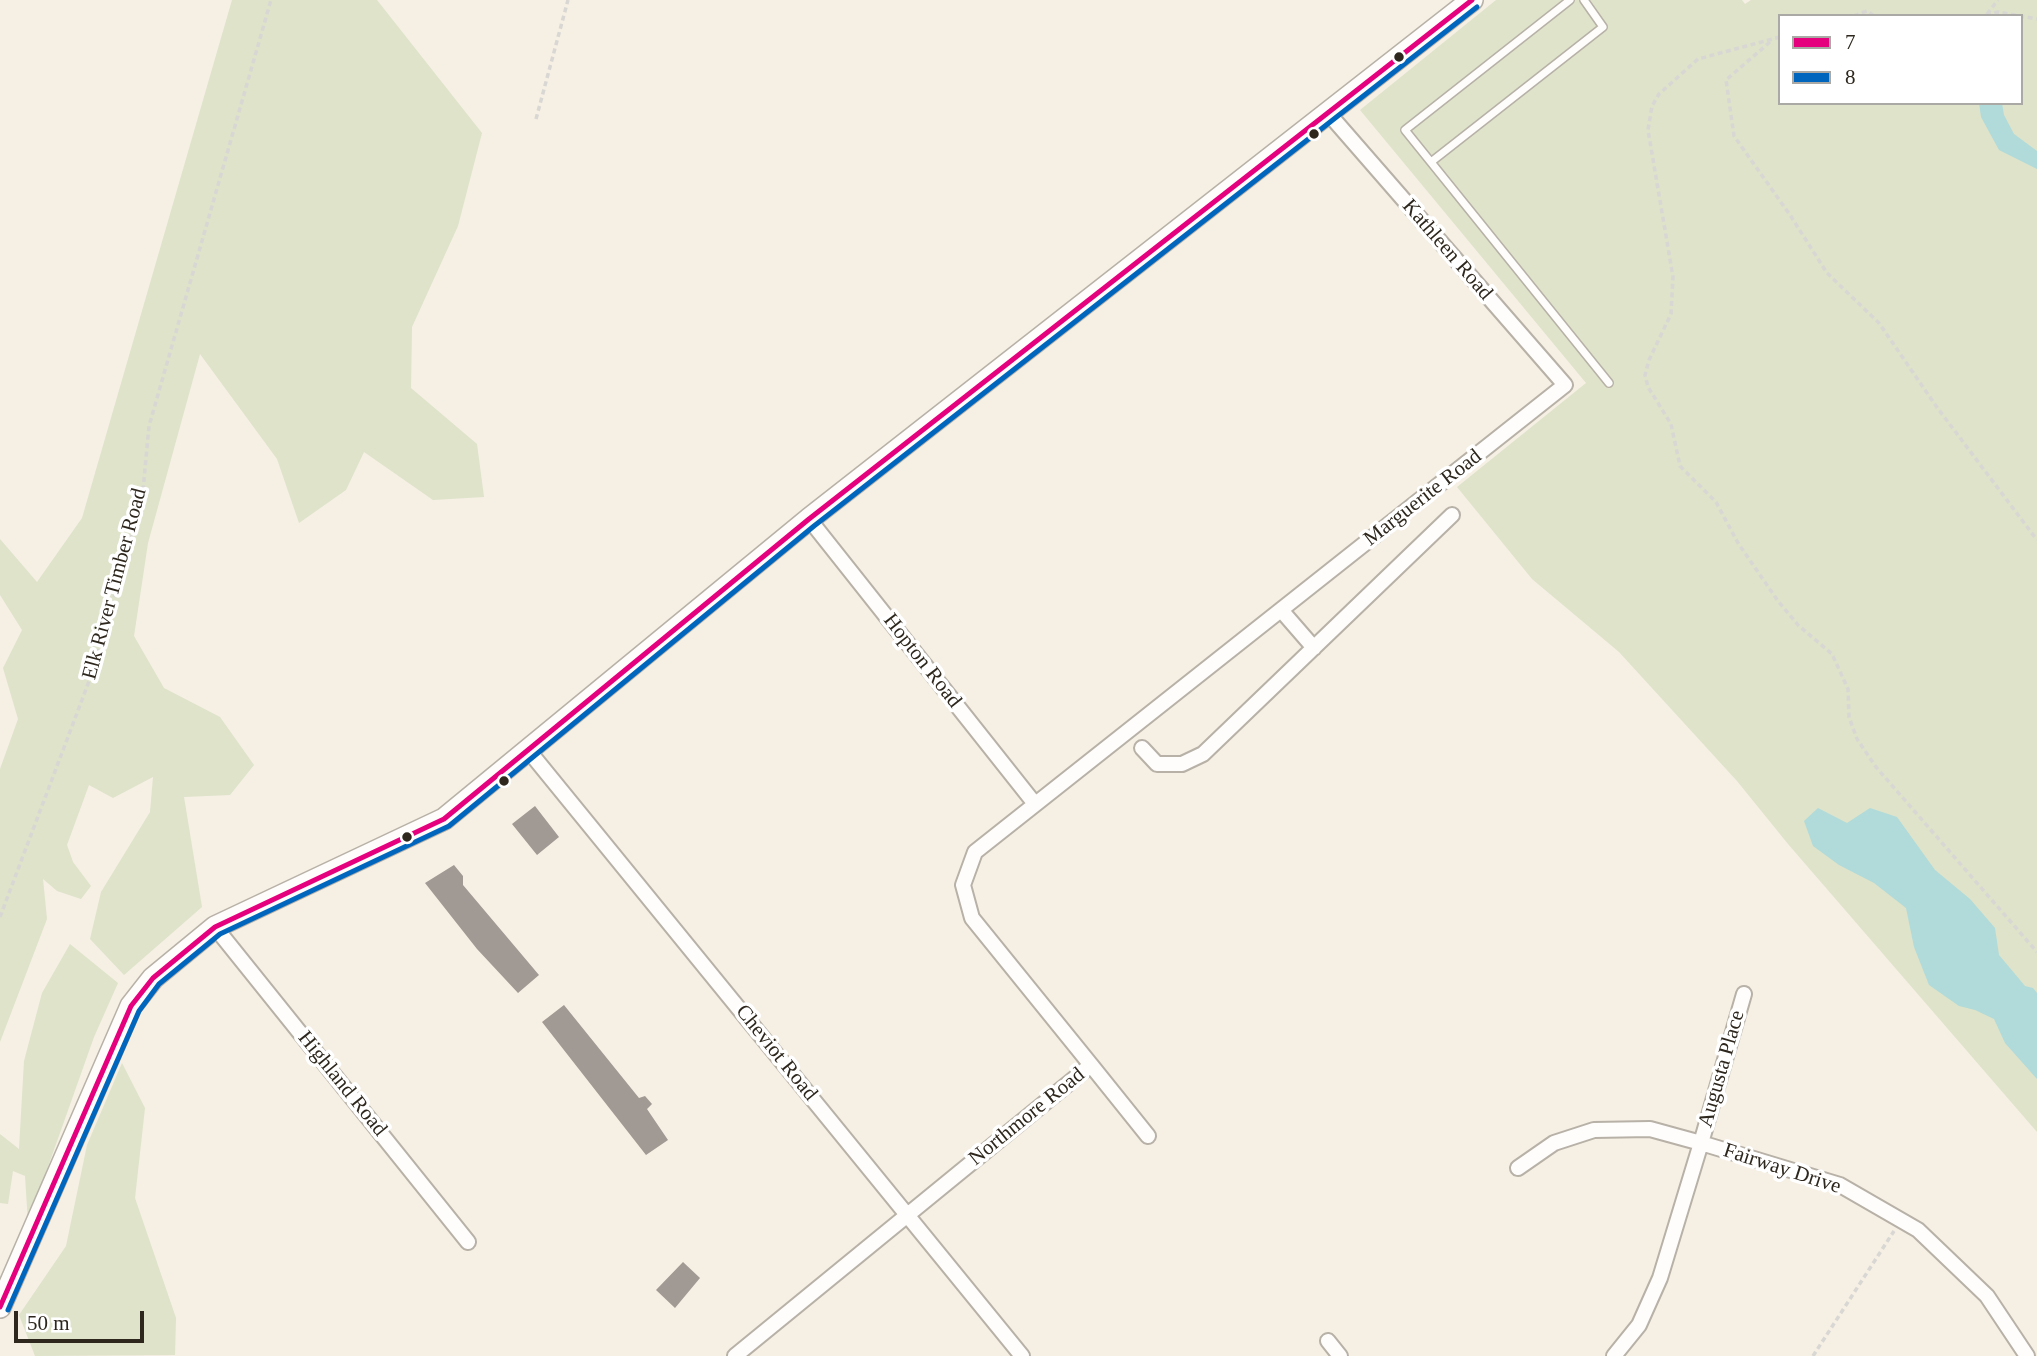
<!DOCTYPE html>
<style>
body{margin:0}
#map{position:relative;width:2037px;height:1356px;overflow:hidden;background:#f6efe4;font-family:Georgia,serif}
canvas{display:block}
.legend{position:absolute;left:1778px;top:14px;width:245px;height:91px;box-sizing:border-box;background:#fff;border:2px solid #aba9a5;margin:0;padding:9px 12px;list-style:none;font-size:21px;color:#2d271d}
.legend li{display:flex;align-items:center;gap:14px;height:35px}
.legend b{width:35px;border:2px solid #aba9a5}
.scale{position:absolute;left:14px;top:1311px;width:130px;height:32px;box-sizing:border-box;border:4px solid #2d271d;border-top:0;padding-left:9px;font-size:21px;line-height:24px;white-space:nowrap;color:#2d271d;-webkit-text-stroke:5px #fff;paint-order:stroke}
</style>
<div id="map">
<canvas width="2037" height="1356"></canvas>
<ul class="legend">
<li><b style="height:9px;background:#e5007d"></b>7</li>
<li><b style="height:9px;background:#0065bd"></b>8</li>
</ul>
<div class="scale">50 m</div>
</div>
<script>
const context = document.querySelector('canvas').getContext('2d');
context.lineJoin = 'round';
function fill(path, color) {
  context.fillStyle = color;
  context.fill(path, 'evenodd');
}
function poly(rows) {
  const path = new Path2D();
  for (const r of rows) {
    path.moveTo(r[0], r[1]);
    for (let i = 2; i < r.length; i += 2) path.lineTo(r[i], r[i + 1]);
  }
  return path;
}
function strokePath(path, color, width, dash) {
  context.strokeStyle = color;
  context.lineWidth = width;
  context.lineCap = dash ? 'butt' : 'round';
  context.setLineDash(dash || []);
  context.stroke(path);
}
function label(font, color, halo, rows, align = 'center') {
  context.font = font + ' Georgia,serif';
  context.lineWidth = 7;
  context.setLineDash([]);
  context.textBaseline = 'middle';
  context.strokeStyle = halo;
  context.fillStyle = color;
  for (const [text, x, y, turn = 0] of rows) {
    context.save();
    context.translate(x, y);
    context.rotate((+turn || 0) * Math.PI / 180);
    context.textAlign = isNaN(turn) ? turn : align;
    if (halo) context.strokeText(text, 0, 0);
    context.fillText(text, 0, 0);
    context.restore();
  }
}
const green = poly([
 [232,0,377,0,482,133,458,226,412,327,411,388,477,444,484,497,433,500,364,452,346,490,299,523,277,459,200,354,148,543,134,636,164,688,220,717,254,765,230,795,184,797,202,907,124,975,90,939,101,892,150,812,153,777,113,798,89,785,67,845,73,862,91,886,81,899,57,891,43,879,47,919,0,1042,0,769,18,719,3,668,22,630,0,595,0,539,37,582,82,518],
 [1496,0,1742,0,1745,4,1751,0,2037,0,2037,1132,1788,844,1737,781,1619,652,1532,579,1457,487,1586,383,1360,110],
 [1780,16,2021,16,2021,103,1780,103],
 [70,944,118,983,94,1037,28,1223,25,1176,13,1171,8,1204,0,1203,0,1134,19,1149,24,1061,42,993],
 [122,1063,145,1108,135,1198,176,1318,175,1355,35,1356,19,1315,66,1246,87,1145]
]);
const water = poly([
 [1979,103,2002,103,2004,115,2014,134,2037,151,2037,169,1999,150,1981,117],
 [1818,808,1847,823,1870,808,1897,817,1935,870,1970,899,1995,928,1999,955,2025,986,2033,988,2037,993,2037,1079,2005,1043,1994,1019,1975,1010,1959,1006,1929,985,1914,947,1906,908,1874,883,1839,865,1813,846,1804,821]
]);
const building = poly([
 [535,806,559,837,537,855,512,824],
 [454,865,463,876,463,885,539,975,518,993,477,949,425,883],
 [564,1005,639,1098,645,1096,652,1104,647,1109,668,1140,646,1155,542,1022],
 [683,1262,700,1278,675,1308,656,1290]
]);
const path = poly([
 [1987,14,1998,0],
 [1986,15,1998,12,2037,19],
 [1854,16,1867,11,1874,16],
 [1780,37,1698,59,1659,94,1652,106,1648,130,1673,277,1671,314,1649,360,1645,375,1648,387,1671,424,1680,466,1716,502,1738,543,1778,601,1798,625,1832,654,1848,689,1849,717,1857,739,1876,767,2037,952],
 [1770,42,1726,80,1734,136,1790,215,1827,273,1879,323,1936,406,2037,540],
 [536,119,568,0],
 [0,917,91,676,142,501,149,426,271,0],
 [1813,1356,1894,1231]
]);
const lane = poly([
 [1570,0,1405,130,1609,383],
 [1431,162,1603,27,1584,0]
]);
const street = poly([
 [809,519,1035,804],
 [1281,610,1314,648],
 [1142,748,1157,764,1182,764,1203,754,1452,515],
 [528,750,1022,1356],
 [215,927,468,1242],
 [1091,1065,1148,1136],
 [1518,1168,1554,1143,1594,1130,1650,1129,1701,1143,1744,994],
 [1328,1341,1340,1356],
 [735,1356,1091,1065,972,918,963,885,975,852,1565,385,1329,114],
 [1614,1356,1639,1325,1660,1278,1701,1143,1840,1185,1918,1230,1987,1296,2027,1356]
]);
const secondary = poly([
 [0,1307,131,1006,153,978,215,927,444,819,809,519,1472,0]
]);
const bus1 = poly([
 [0,1307,131,1006,153,978,215,927,444,819,809,519,1472,0]
]);
const bus2 = poly([
 [8,1310,139,1011,159,984,220,934,449,826,814,526,1477,7]
]);
const markers = [
 [1399,57,6,"#2d271d"],
 [1314,134,6,"#2d271d"],
 [504,781,6,"#2d271d"],
 [407,837,6,"#2d271d"]
];
const streetNames = [
 ["Kathleen Road",1447,250,49],
 ["Marguerite Road",1423,498,-38],
 ["Elk River Timber Road",115,584,-75],
 ["Hopton Road",922,661,52],
 ["Cheviot Road",776,1053,51],
 ["Augusta Place",1722,1069,-74],
 ["Highland Road",342,1084,51],
 ["Northmore Road",1027,1117,-39],
 ["Fairway Drive",1782,1169,18]
];
fill(green, '#dee3ca');
fill(water, '#b0dbda');
fill(building, '#a19993');
strokePath(lane, '#b7b1a7', 10);
strokePath(street, '#b7b1a7', 18);
strokePath(secondary, '#b7b1a7', 24);
strokePath(path, '#d9d7d3', 3.5, [5, 3.5]);
strokePath(lane, '#fefdfb', 7);
strokePath(street, '#fefdfb', 14);
strokePath(secondary, '#fefdfb', 21);
strokePath(bus1, '#e5007d', 5);
strokePath(bus2, '#0065bd', 5);
for (const [x, y, r, color] of markers) {
  const dot = new Path2D();
  dot.arc(x, y, r, 0, 2 * Math.PI);
  context.fillStyle = color;
  context.fill(dot);
  strokePath(dot, '#fff', 2.5);
}
label('21px', '#2d271d', '#fff', streetNames);
</script>
